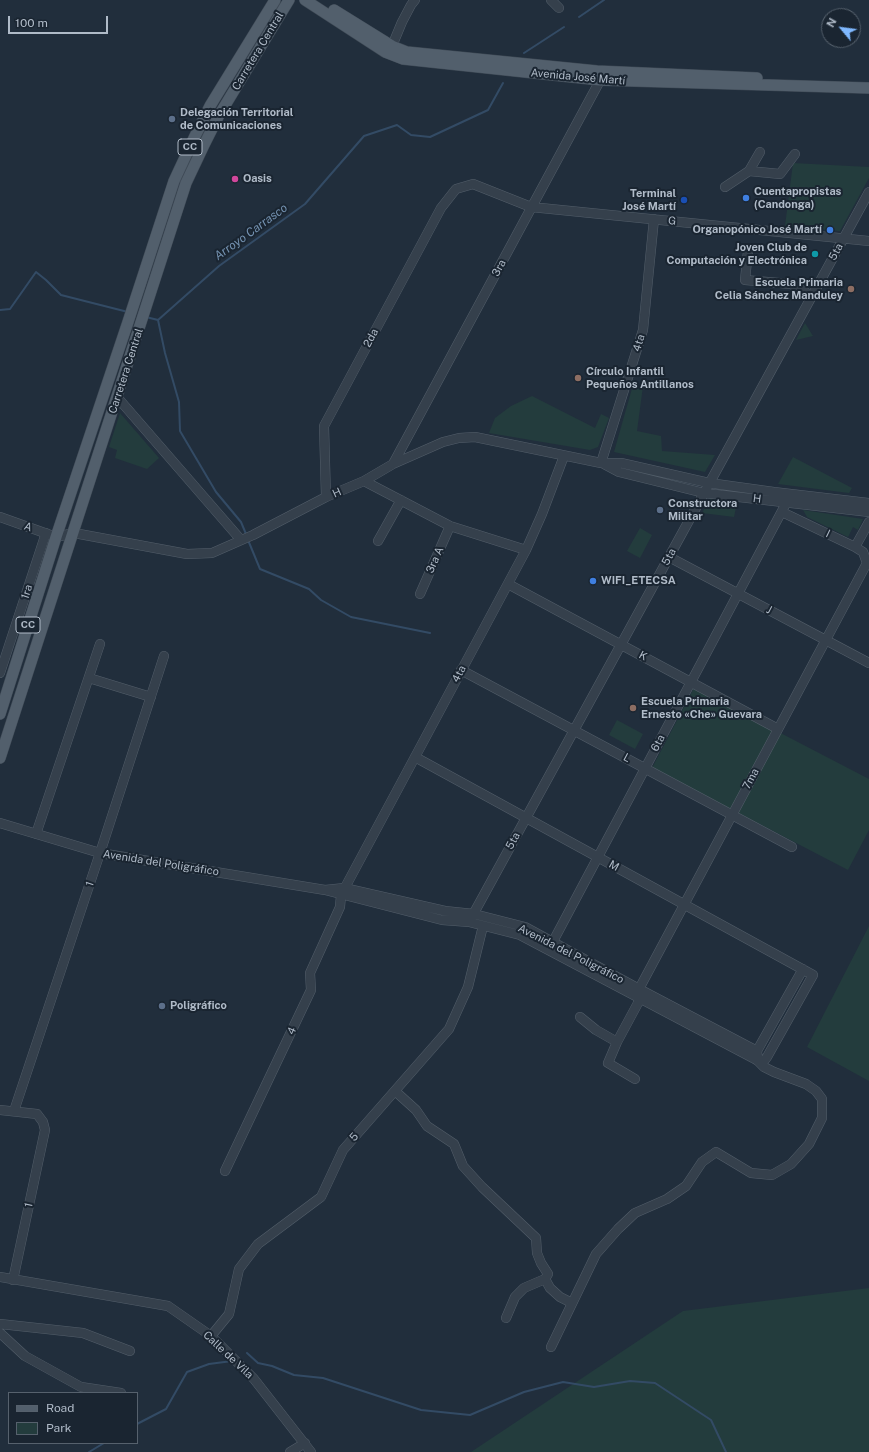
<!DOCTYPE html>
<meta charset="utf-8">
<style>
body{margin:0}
#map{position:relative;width:869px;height:1452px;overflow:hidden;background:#212e3c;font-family:"Public Sans",sans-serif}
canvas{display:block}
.legend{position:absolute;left:8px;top:1392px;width:130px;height:52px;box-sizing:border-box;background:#1a2531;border:1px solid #56616d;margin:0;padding:5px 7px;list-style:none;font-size:12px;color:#b0bbc8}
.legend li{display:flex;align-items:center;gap:8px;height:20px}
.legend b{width:20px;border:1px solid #56616d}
.north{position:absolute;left:821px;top:8px;width:40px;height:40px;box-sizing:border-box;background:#1a2531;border:1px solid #56616d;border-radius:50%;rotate:299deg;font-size:11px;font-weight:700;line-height:16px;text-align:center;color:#b0bbc8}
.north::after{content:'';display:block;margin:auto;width:14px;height:18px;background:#7fb8fe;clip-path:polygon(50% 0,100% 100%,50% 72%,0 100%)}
.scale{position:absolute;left:8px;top:16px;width:100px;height:18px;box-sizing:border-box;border:2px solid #b0bbc8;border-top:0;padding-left:5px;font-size:12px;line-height:14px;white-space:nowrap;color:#b0bbc8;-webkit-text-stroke:3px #1a2531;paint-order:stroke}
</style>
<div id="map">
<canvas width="869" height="1452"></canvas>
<ul class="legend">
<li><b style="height:5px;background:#525f6c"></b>Road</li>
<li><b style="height:11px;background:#233c3d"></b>Park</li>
</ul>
<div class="north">N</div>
<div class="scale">100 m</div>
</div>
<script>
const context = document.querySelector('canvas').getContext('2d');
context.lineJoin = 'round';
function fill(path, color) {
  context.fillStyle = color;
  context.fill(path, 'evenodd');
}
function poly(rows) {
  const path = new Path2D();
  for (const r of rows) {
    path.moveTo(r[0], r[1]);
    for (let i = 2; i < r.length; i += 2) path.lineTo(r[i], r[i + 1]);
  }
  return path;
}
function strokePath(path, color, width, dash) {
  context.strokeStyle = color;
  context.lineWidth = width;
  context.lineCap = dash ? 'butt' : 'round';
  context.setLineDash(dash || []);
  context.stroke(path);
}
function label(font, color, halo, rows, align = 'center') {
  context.font = font + ' "Public Sans",sans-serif';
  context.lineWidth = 4;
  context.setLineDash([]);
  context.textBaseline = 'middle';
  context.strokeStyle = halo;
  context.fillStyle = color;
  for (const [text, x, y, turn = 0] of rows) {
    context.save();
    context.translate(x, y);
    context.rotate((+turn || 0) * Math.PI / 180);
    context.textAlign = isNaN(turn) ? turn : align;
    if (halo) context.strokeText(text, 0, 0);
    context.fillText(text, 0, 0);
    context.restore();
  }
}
const green = poly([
 [793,163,869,167,869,178,840,231,785,226],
 [805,323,813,336,796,340],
 [633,385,643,386,637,431,661,436,662,451,715,455,705,472,614,452],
 [532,396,595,428,601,414,609,418,598,447,590,450,489,433,495,418,511,406],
 [120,413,159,458,147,469,115,458,117,450,109,447],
 [793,457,852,488,849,493,778,484],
 [710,499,737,503,734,517,702,513],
 [803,510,863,519,858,530,853,527,848,537,807,517],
 [640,528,652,535,640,558,627,551],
 [694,688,869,779,869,830,848,870,652,768],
 [617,720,643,734,635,749,609,735],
 [869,926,869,1081,807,1047],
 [869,1288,869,1452,471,1452,683,1311]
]);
const stream = poly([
 [579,17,604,0],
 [524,53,564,27],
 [0,310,10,309,36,272,46,280,61,295,128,312],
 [146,317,158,320,219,266,305,204,364,136,397,125,411,135,430,137,488,110,503,83],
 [158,320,165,353,179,402,180,431,216,492,241,522,246,534],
 [248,540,260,569,309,589,321,600,351,617,430,633],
 [247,1353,258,1363,272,1366,294,1375,323,1378,421,1410,470,1415,524,1392,563,1382,594,1387,630,1381,655,1383,711,1420,726,1452],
 [137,1424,166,1409,187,1372,209,1364,232,1361],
 [89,1452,104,1443]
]);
const minor = poly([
 [551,0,559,8],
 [392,46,402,22,411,5,415,0],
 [760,152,749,171,780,174,795,154],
 [725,187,749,171],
 [748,251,745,280,791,284,812,296],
 [117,397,241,540],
 [601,463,643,330,654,219],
 [393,464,603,75],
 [604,464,619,472,704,493,869,512],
 [364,481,450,526,526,550],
 [326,497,324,426,441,208,456,189,473,184,531,207,869,241],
 [0,517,56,537,74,533,187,554,212,553,253,535,326,497,364,481,393,464,443,442,459,438,475,437,601,463,621,463,709,483,774,492,869,503],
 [378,541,401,500],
 [855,547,869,522],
 [669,557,869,663],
 [508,584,778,729],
 [420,594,450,526],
 [461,670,792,847],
 [0,673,46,533],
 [89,678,151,697],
 [415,757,813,975,767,1057,764,1061,758,1061,753,1058,803,969],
 [0,823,100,853,325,890,442,920,469,922,520,935,753,1058],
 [36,834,100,644],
 [325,890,344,888,445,911,474,914,525,927,639,989,757,1051,758,1061,764,1067,774,1072,806,1084,816,1091,822,1099,822,1118,809,1144,791,1164,772,1175,751,1173,716,1152,702,1162,686,1186,667,1199,635,1213,618,1229,596,1254,551,1347],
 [469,922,869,192],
 [549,949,791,494],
 [580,1017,596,1030,617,1042],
 [635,1079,608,1063,617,1042,638,1003,639,989,867,563,863,552,855,547,782,512],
 [395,1091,416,1110,427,1126,454,1144,463,1166,482,1187,536,1238,537,1253,541,1263,548,1274,545,1279,524,1288,515,1297,506,1318],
 [0,1110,37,1114,43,1122,45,1130,13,1280],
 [14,1111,100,853,164,656],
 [225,1171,311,990,310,973,340,907,341,895,526,550,542,514,564,456],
 [0,1277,168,1306,211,1336,254,1379,311,1452],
 [545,1279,550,1288,560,1297,572,1303],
 [0,1324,83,1333,130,1351],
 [0,1333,25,1356,81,1387,121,1393],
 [211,1336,229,1314,239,1269,258,1244,321,1197,343,1150,449,1029,468,987,483,926],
 [290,1452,305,1443]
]);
const major = poly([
 [305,0,385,52,403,59,600,80,869,88],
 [334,10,392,46,407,52,597,71,757,78],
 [0,714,56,537,128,322,174,181,194,138,210,106,275,0],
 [0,758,186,183,204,145,218,117,289,0]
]);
const markers = [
 [172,119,4,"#5c6f8a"],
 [235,179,4,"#d1479c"],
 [746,198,4,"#3f7fe0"],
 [684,200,4,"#1a4fb4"],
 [830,230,4,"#3f7fe0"],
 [815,254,4,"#0f9aa8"],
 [851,289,4,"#8d6e63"],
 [578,378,4,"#8d6e63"],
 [660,510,4,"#5c6f8a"],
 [593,581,4,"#3f7fe0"],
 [633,708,4,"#8d6e63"],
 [162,1006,4,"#5c6f8a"]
];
const shields = [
 [190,147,24],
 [28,625,24]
];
const shieldNames = [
 ["CC",190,147],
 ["CC",28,625]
];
const streetNames = [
 ["Carretera Central",258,51,-59],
 ["Avenida José Martí",578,77,5],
 ["G",672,221,6],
 ["5ta",836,252,-61],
 ["3ra",499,268,-62],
 ["2da",371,338,-62],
 ["4ta",639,343,-73],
 ["Carretera Central",126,371,-72],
 ["H",337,493,-24],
 ["H",757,499,7],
 ["A",28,527,19],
 ["I",828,534,26],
 ["5ta",669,557,-61],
 ["3ra A",435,560,-66],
 ["1ra",27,592,-72],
 ["J",769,610,28],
 ["K",643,656,28],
 ["4ta",459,674,-62],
 ["6ta",658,743,-62],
 ["L",627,758,28],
 ["7ma",751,779,-62],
 ["5ta",513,841,-61],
 ["Avenida del Poligráfico",161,863,9],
 ["M",614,866,29],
 ["1",90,884,-71],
 ["Avenida del Poligráfico",571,954,27],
 ["4",292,1031,-65],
 ["5",354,1137,-48],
 ["1",29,1205,-78],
 ["Calle de Vila",228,1355,43]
];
const poiNames = [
 ["Delegación Territorial",180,113],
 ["de Comunicaciones",180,126],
 ["Oasis",243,179],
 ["Cuentapropistas",754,192],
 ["(Candonga)",754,205],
 ["Terminal",676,194,"right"],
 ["José Martí",676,207,"right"],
 ["Organopónico José Martí",822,230,"right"],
 ["Joven Club de",807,248,"right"],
 ["Computación y Electrónica",807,261,"right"],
 ["Escuela Primaria",843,283,"right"],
 ["Celia Sánchez Manduley",843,296,"right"],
 ["Círculo Infantil",586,372],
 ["Pequeños Antillanos",586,385],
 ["Constructora",668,504],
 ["Militar",668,517],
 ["WIFI_ETECSA",601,581],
 ["Escuela Primaria",641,702],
 ["Ernesto «Che» Guevara",641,715],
 ["Poligráfico",170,1006]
];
const waterNames = [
 ["Arroyo Carrasco",251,232,-36]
];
fill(green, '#233c3d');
strokePath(stream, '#334b65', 2);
strokePath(minor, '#535e6a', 10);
strokePath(major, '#3e4955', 12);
strokePath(minor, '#35404c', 9);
strokePath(major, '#525f6c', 11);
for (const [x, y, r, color] of markers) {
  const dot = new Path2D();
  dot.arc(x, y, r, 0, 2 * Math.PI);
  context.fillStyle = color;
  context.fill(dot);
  strokePath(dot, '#1a2531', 1.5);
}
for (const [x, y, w] of shields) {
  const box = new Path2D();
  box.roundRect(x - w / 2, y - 8, w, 16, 3);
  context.fillStyle = '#1a2531';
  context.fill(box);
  strokePath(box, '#b0bbc8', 1);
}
label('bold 10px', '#b0bbc8', null, shieldNames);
label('11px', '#b0bbc8', '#1a2531', streetNames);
label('bold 11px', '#b0bbc8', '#1a2531', poiNames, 'left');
label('italic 12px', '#7593b2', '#1a2531', waterNames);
</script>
